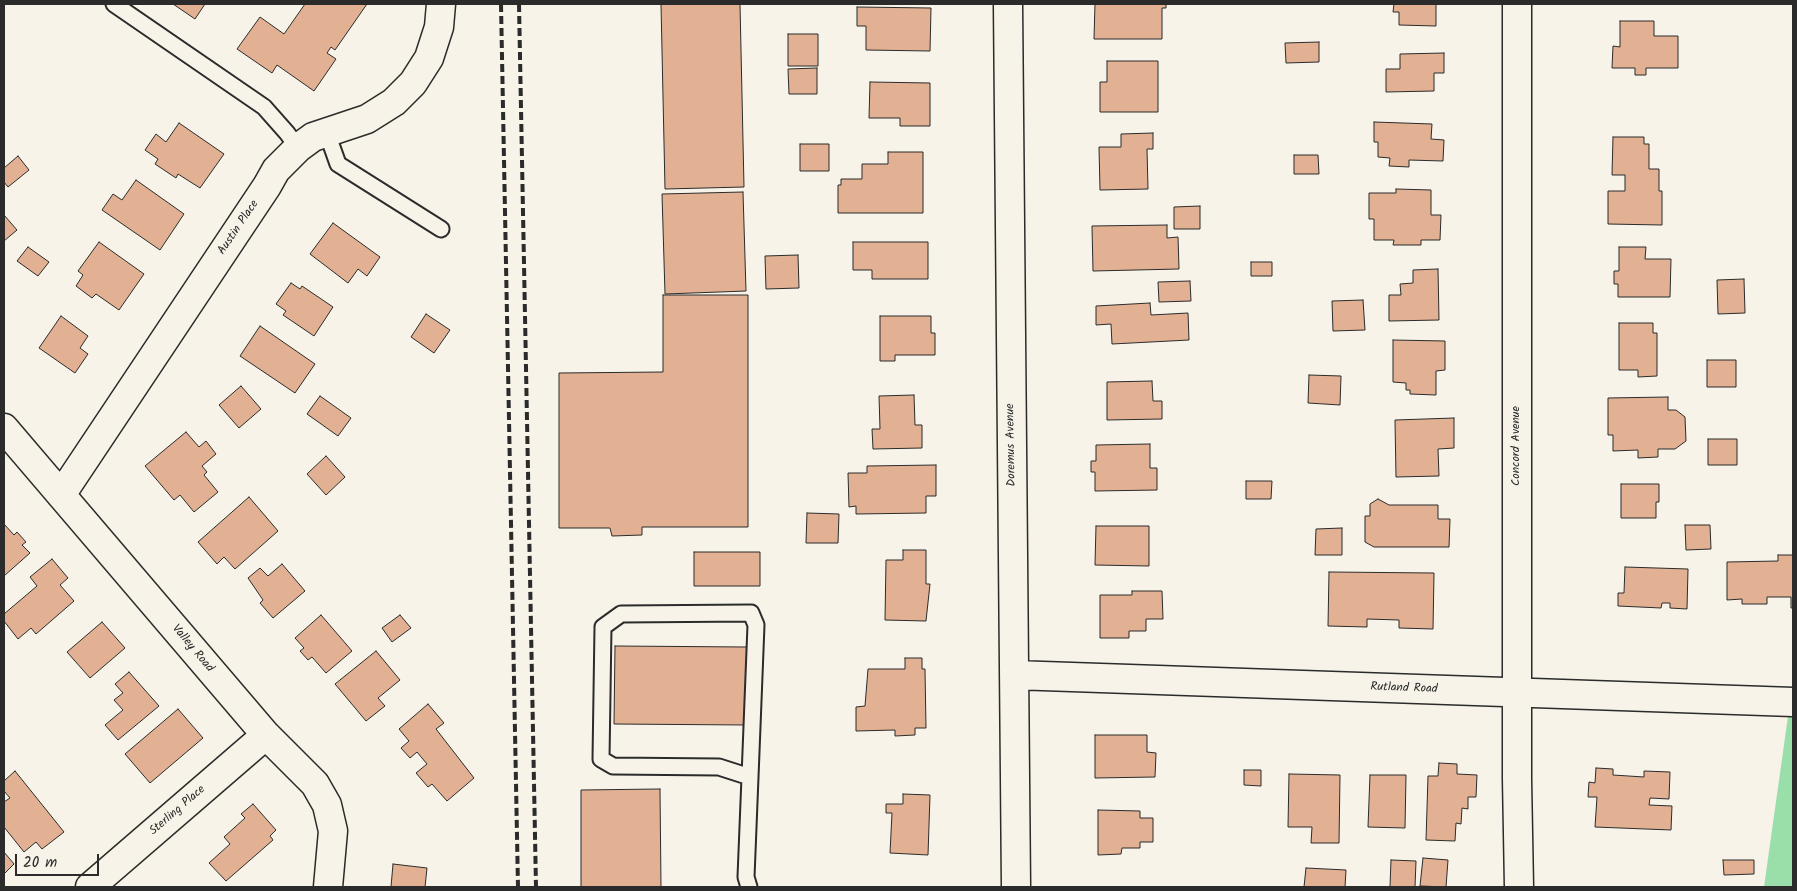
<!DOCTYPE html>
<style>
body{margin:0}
#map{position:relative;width:1797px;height:891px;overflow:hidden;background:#f7f3e8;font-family:Kalam,sans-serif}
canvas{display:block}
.frame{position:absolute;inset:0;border:5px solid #2b2b2b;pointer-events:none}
.scale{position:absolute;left:15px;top:854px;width:84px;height:22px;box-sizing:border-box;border:2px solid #2b2b2b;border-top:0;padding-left:6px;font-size:15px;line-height:18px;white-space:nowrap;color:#2b2b2b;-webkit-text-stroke:4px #f7f3e8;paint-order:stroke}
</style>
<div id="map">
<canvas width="1797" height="891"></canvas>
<div class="frame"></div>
<div class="scale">20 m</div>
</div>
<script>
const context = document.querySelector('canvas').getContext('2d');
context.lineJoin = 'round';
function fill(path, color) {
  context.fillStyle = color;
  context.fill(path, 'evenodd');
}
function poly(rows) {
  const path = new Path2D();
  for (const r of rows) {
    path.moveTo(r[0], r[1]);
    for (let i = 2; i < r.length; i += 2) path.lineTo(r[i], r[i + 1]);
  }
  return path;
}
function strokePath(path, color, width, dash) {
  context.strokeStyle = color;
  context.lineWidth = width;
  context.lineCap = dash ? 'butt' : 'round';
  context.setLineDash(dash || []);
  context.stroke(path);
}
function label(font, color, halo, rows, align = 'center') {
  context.font = font + ' Kalam,sans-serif';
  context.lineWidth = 4.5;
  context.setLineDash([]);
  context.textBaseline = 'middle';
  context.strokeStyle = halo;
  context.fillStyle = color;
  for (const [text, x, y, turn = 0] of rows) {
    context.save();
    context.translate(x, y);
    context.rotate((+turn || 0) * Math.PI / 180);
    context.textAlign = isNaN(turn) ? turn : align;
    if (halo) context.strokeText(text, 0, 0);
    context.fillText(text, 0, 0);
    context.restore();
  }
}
const green = poly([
 [1790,702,1793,702,1793,887,1764,887]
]);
const building = poly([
 [173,4,205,4,195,19,173,4],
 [305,4,367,4,335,50,331,47,327,53,336,59,314,91,277,65,272,73,237,49,260,17,284,34,305,4],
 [661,4,740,4,744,187,665,189,661,4],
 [1095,4,1166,4,1166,8,1162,8,1162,39,1094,39,1095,4],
 [1394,4,1436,4,1436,26,1399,25,1399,12,1393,12,1394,4],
 [857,7,931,8,930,51,866,50,866,26,857,26,857,7],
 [1620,21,1654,21,1654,36,1678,36,1678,68,1646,68,1646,75,1635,75,1635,68,1612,68,1613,46,1620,47,1620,21],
 [788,34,818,34,818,66,788,66,788,34],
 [1319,42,1319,62,1286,63,1285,43,1319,42],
 [1444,53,1444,73,1434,73,1434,91,1386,92,1386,69,1400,69,1400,54,1444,53],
 [1107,61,1158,61,1158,112,1100,112,1100,82,1107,82,1107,61],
 [817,68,817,94,789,94,788,69,817,68],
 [870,82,930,83,930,126,900,126,900,118,869,118,870,82],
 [1374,122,1432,124,1431,139,1444,140,1443,161,1409,160,1409,167,1389,166,1390,158,1378,157,1378,142,1374,142,1374,122],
 [179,123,224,154,200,188,178,174,176,178,155,164,158,159,145,150,156,134,166,142,179,123],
 [1153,133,1153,149,1147,149,1148,189,1100,190,1099,147,1121,147,1121,134,1153,133],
 [1613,137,1644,137,1644,144,1649,144,1649,169,1659,169,1659,191,1662,191,1662,225,1608,224,1608,191,1625,191,1625,175,1612,175,1613,137],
 [800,144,829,144,829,171,800,171,800,144],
 [888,152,923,152,923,213,838,213,838,185,841,185,841,179,862,179,862,164,888,164,888,152],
 [1294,155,1318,155,1319,174,1294,174,1294,155],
 [18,156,29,170,8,187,4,182,4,168,18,156],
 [136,180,184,214,160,250,102,210,113,194,122,200,136,180],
 [1396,189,1431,190,1431,215,1441,215,1440,240,1421,240,1421,245,1393,245,1394,240,1374,240,1374,219,1369,219,1369,193,1396,193,1396,189],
 [743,192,746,291,665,294,662,194,743,192],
 [1200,206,1200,229,1174,229,1174,207,1200,206],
 [4,215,17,230,4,241,4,215],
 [333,223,380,257,367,276,358,269,348,283,310,254,333,223],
 [1167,225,1167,238,1178,237,1179,269,1093,271,1092,226,1167,225],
 [99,242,144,274,119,310,96,294,92,298,76,286,83,275,78,271,99,242],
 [853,242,928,242,928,279,872,279,872,270,853,270,853,242],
 [28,247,49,262,38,276,17,261,28,247],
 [1619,247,1646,247,1645,259,1671,259,1670,297,1618,297,1618,284,1614,284,1614,271,1619,271,1619,247],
 [798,255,799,288,766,289,765,256,798,255],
 [1251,262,1272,262,1272,276,1251,276,1251,262],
 [1438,269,1439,320,1389,321,1389,295,1401,295,1400,284,1413,283,1413,270,1438,269],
 [1744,279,1745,313,1718,314,1717,280,1744,279],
 [1190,281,1191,301,1159,302,1158,282,1190,281],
 [291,283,300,289,302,286,333,307,314,336,283,315,286,311,276,304,291,283],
 [663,295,748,295,748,527,642,527,642,535,612,536,610,528,559,528,559,373,663,372,663,295],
 [1363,300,1365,330,1333,331,1332,301,1363,300],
 [1150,303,1151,315,1188,313,1189,340,1112,344,1111,324,1096,325,1096,306,1150,303],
 [426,314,450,330,434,353,411,337,426,314],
 [61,316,88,336,80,348,88,354,75,373,39,348,61,316],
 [880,316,931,316,931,333,935,333,935,355,895,355,895,361,880,361,880,316],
 [1619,323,1653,323,1653,333,1657,333,1657,376,1638,377,1638,370,1619,370,1619,323],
 [260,326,315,364,295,393,240,356,260,326],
 [1393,340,1445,341,1445,370,1436,371,1436,395,1410,394,1410,390,1406,390,1406,383,1393,382,1393,340],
 [1707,360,1736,360,1736,387,1707,387,1707,360],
 [1309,375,1341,376,1340,405,1308,403,1309,375],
 [1152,381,1153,401,1162,401,1162,419,1107,420,1107,382,1152,381],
 [241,386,261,409,239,428,219,405,241,386],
 [914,395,915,425,922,425,922,448,873,449,872,429,880,429,879,396,914,395],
 [320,396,351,418,338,436,307,414,320,396],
 [1668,397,1668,410,1676,410,1685,417,1686,441,1675,449,1658,449,1658,457,1638,458,1638,450,1613,451,1613,435,1608,435,1608,398,1668,397],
 [1454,418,1454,448,1438,449,1439,476,1396,477,1395,420,1454,418],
 [186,432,199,447,206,441,216,454,202,466,207,472,204,475,218,492,194,512,180,495,174,500,145,466,186,432],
 [1708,439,1737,439,1737,465,1708,465,1708,439],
 [1150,444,1150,468,1157,468,1157,490,1095,491,1095,472,1091,472,1091,461,1096,461,1096,445,1150,444],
 [326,456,345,477,326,495,307,474,326,456],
 [936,465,936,496,926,496,926,513,856,514,856,506,849,507,848,473,867,473,867,466,936,465],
 [1246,481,1272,481,1271,499,1246,499,1246,481],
 [1621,484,1659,484,1659,502,1656,502,1656,518,1621,518,1621,484],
 [249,497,278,531,235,569,224,557,217,564,198,542,249,497],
 [1378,499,1389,505,1438,505,1438,519,1450,519,1449,547,1374,547,1365,542,1365,516,1370,516,1370,504,1378,499],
 [807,513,839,514,838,543,806,543,807,513],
 [4,524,14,535,17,532,26,542,22,545,30,553,4,576,4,524],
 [1685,525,1710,525,1711,549,1686,550,1685,525],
 [1096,526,1149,526,1149,566,1095,565,1096,526],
 [1342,528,1342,555,1315,555,1316,529,1342,528],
 [903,550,926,550,926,584,930,584,926,621,885,620,886,560,903,560,903,550],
 [694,552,760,552,760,586,694,586,694,552],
 [1778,555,1793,555,1793,608,1791,608,1791,597,1767,597,1767,604,1742,604,1742,599,1727,600,1727,562,1778,561,1778,555],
 [52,559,68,578,60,585,74,601,36,634,31,628,18,639,4,621,4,614,37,586,30,577,52,559],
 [282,564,305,591,273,618,260,603,263,600,248,578,260,568,268,576,282,564],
 [1625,567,1688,569,1687,609,1670,608,1670,603,1662,603,1661,608,1618,606,1618,593,1624,593,1625,567],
 [1329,572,1434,573,1433,629,1399,628,1399,620,1367,619,1367,627,1328,626,1329,572],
 [1132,591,1162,591,1163,619,1146,619,1146,631,1129,631,1129,638,1100,638,1100,595,1132,595,1132,591],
 [321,615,352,651,326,673,312,657,308,660,300,651,304,648,295,638,321,615],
 [400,615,411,628,392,642,382,628,400,615],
 [102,622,125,648,90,678,67,652,102,622],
 [615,646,747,647,746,725,614,724,615,646],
 [376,651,400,680,378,698,385,706,366,721,335,684,376,651],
 [905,658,922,658,922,669,925,669,926,728,915,728,915,735,895,736,895,730,856,731,856,707,865,706,868,669,905,669,905,658],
 [129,672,159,706,118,740,105,725,123,710,114,700,123,693,115,684,129,672],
 [428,704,444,723,436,729,474,778,447,801,432,784,428,787,416,773,427,764,417,752,410,758,401,748,409,741,399,729,428,704],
 [178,709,203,738,150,783,125,754,178,709],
 [1095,735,1147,735,1147,752,1156,753,1155,777,1095,778,1095,735],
 [1439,763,1457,764,1457,774,1477,775,1476,797,1468,797,1468,809,1462,808,1461,824,1456,823,1455,841,1426,840,1428,776,1438,776,1439,763],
 [1596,768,1613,769,1613,775,1644,777,1644,771,1670,772,1669,799,1650,798,1649,805,1672,806,1671,830,1595,827,1597,797,1588,797,1589,782,1595,783,1596,768],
 [1244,770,1261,770,1261,786,1244,785,1244,770],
 [15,771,64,832,42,849,36,842,24,852,4,827,4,802,10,798,4,791,4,781,15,771],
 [1289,774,1340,775,1339,843,1311,843,1312,827,1288,827,1289,774],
 [1370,775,1406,775,1405,828,1368,827,1370,775],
 [660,789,661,887,581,887,581,790,660,789],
 [903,794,930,795,928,855,890,853,892,813,886,813,886,804,903,804,903,794],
 [253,804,276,830,270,836,273,840,226,881,209,863,230,844,224,837,245,818,241,814,253,804],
 [1098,810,1140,811,1140,818,1153,818,1153,842,1140,842,1140,848,1122,848,1121,854,1098,855,1098,810],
 [4,852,14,864,4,874,4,852],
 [1423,858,1448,860,1446,887,1420,886,1423,858],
 [1391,860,1416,861,1415,887,1390,887,1391,860],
 [1723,860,1754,860,1754,874,1724,875,1723,860],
 [393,864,427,868,425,887,391,887,393,864],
 [1306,868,1346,870,1345,887,1304,887,1306,868]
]);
const lane = poly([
 [114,4,264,107,287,133,298,148],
 [327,133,338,164,441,229],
 [749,887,746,877,750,777,756,625,751,613,621,614,603,627,601,759,613,766,719,767,750,777]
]);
const street = poly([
 [1008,4,1016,887],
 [1517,4,1517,779,1519,887],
 [4,428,266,735,315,784,327,805,333,831,328,887],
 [61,495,267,186,276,170,298,148,313,137,367,119,394,102,413,83,429,58,439,27,441,4],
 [1014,675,1793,702],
 [90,887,266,735]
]);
const rail = poly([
 [501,4,518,887],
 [519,4,536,887]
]);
const streetNames = [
 ["Austin Place",239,228,-56],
 ["Doremus Avenue",1012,445,-91],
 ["Concord Avenue",1517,446,-90],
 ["Valley Road",192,649,50],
 ["Rutland Road",1404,689,2],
 ["Sterling Place",178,811,-41]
];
fill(green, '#9adeaa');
fill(building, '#e2b193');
strokePath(building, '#2b2b2b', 1);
strokePath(lane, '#2b2b2b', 19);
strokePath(street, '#2b2b2b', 31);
strokePath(lane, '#f7f3e8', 15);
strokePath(street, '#f7f3e8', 28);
strokePath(rail, '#2b2b2b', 4, [8, 4]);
label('12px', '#2b2b2b', '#f7f3e8', streetNames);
</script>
